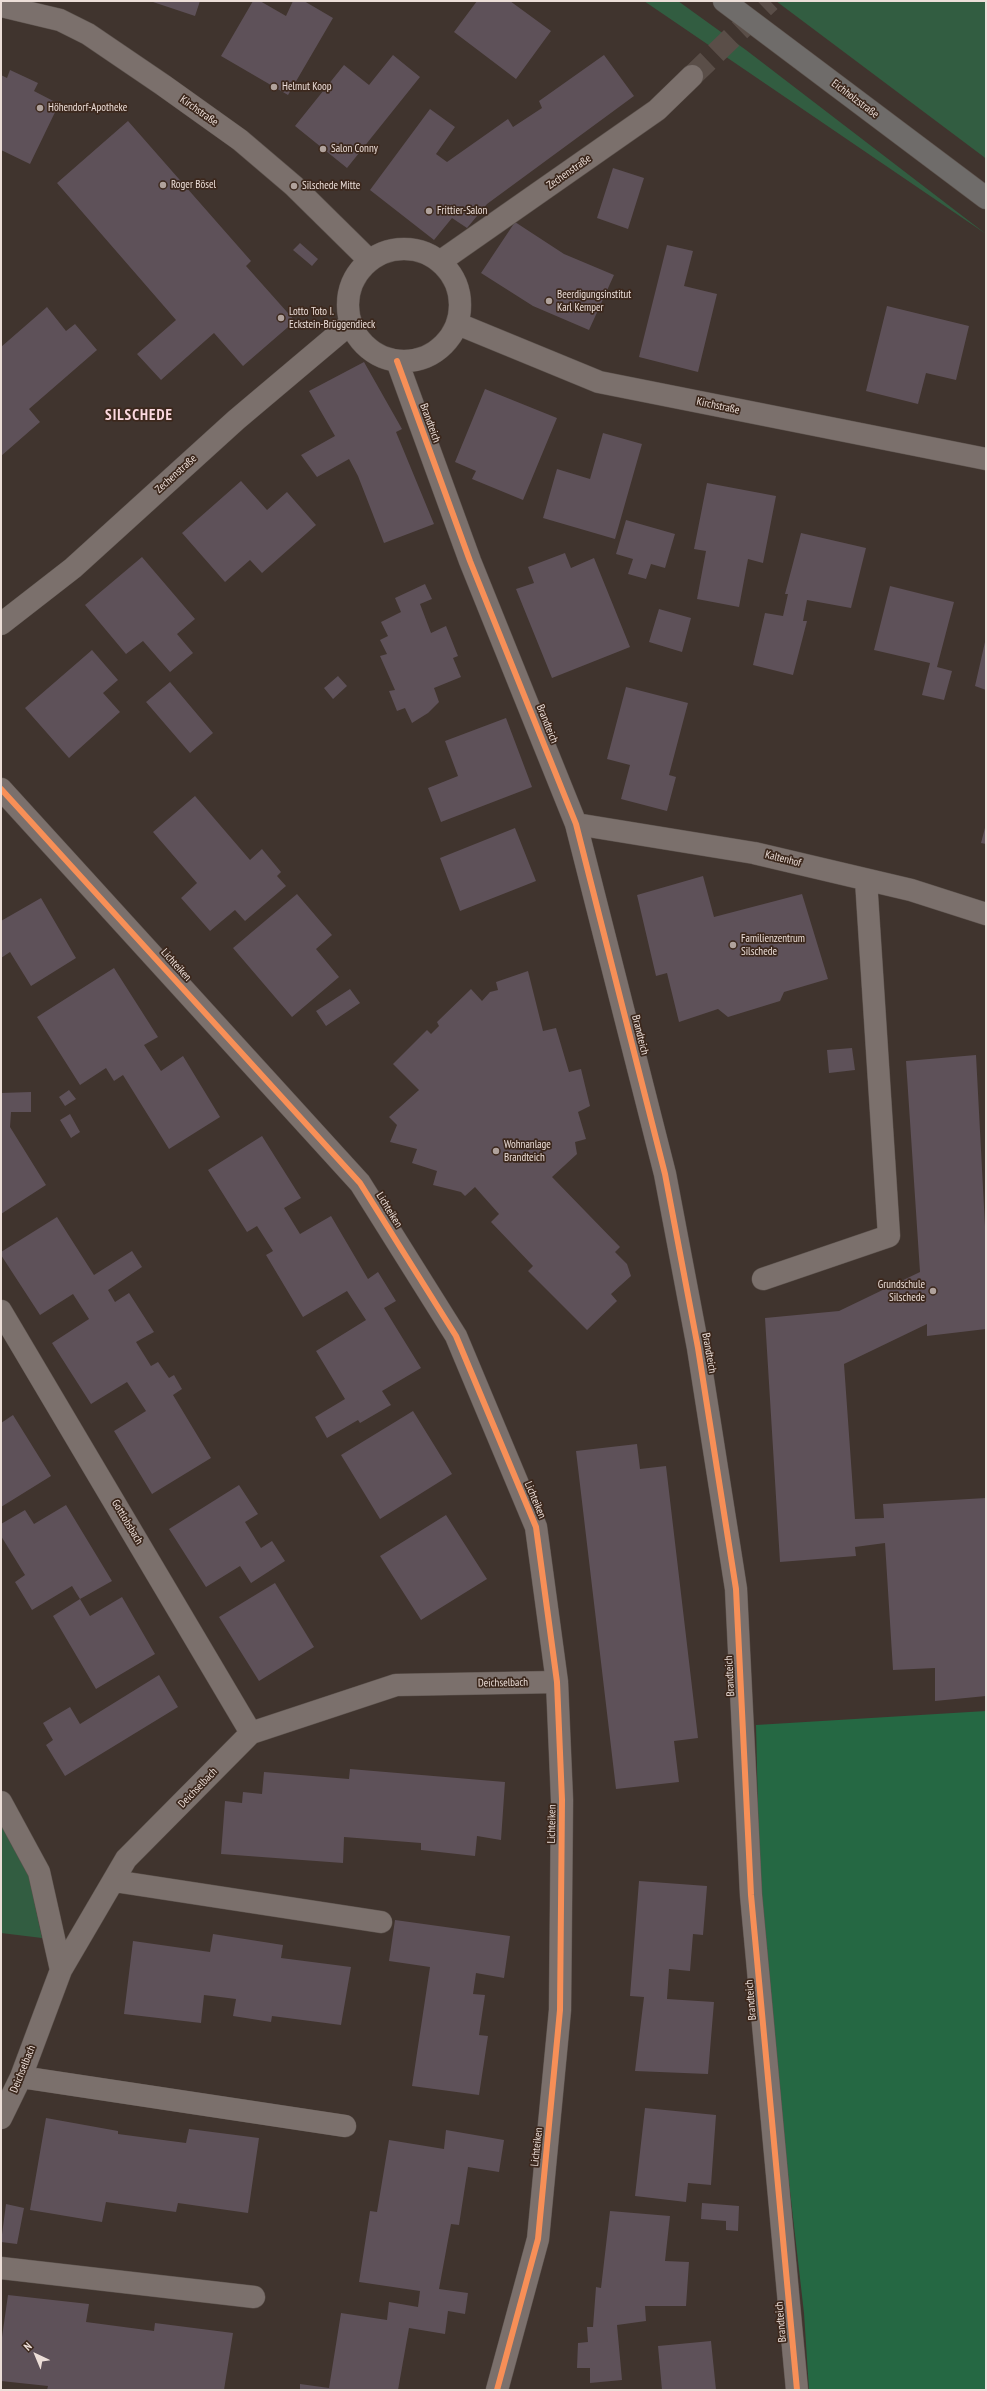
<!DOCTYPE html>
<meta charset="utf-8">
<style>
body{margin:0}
#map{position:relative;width:987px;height:2391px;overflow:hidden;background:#40342e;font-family:"PT Sans Narrow",sans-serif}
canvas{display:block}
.frame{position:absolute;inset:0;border:2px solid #ecded8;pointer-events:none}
.north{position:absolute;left:16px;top:2335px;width:40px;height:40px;-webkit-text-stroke:3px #3c281d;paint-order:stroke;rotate:316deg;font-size:11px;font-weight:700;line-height:16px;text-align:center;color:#ecded8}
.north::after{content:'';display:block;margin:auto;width:14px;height:18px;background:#ecded8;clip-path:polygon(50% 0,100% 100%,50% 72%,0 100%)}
</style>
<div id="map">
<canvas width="987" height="2391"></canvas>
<div class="frame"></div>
<div class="north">N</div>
</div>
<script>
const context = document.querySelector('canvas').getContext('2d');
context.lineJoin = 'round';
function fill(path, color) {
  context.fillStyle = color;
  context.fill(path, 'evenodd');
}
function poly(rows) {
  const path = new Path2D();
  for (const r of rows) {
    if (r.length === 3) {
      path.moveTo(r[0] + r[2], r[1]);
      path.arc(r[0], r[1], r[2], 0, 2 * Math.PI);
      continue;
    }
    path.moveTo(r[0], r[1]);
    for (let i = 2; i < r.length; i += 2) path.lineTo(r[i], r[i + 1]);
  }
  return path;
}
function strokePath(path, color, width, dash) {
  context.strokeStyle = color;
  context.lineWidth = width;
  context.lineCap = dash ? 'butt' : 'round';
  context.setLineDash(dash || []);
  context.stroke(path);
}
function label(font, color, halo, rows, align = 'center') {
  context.font = font + ' "PT Sans Narrow",sans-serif';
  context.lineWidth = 3.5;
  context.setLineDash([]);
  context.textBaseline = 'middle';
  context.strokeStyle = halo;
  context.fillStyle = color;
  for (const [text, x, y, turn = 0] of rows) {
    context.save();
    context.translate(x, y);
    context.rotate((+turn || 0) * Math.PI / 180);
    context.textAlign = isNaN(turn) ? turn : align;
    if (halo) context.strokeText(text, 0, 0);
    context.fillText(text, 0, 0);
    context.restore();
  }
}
const green = poly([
 [644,1,678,1,746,50,986,234],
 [776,1,986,1,986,159,984,157],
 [1,1821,29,1877,42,1938,1,1933]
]);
const forest = poly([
 [986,1711,986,2390,809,2390,804,2313,777,2078,760,1893,756,1725]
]);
const building = poly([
 [150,1,200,1,195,16],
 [253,1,260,1,286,16,293,1,304,1,333,18,288,95,221,56],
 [477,1,510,1,551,31,516,79,454,32],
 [393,55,420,77,347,168,295,126,344,65,369,85],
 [604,55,634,96,487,204,467,228,452,218,434,240,370,190,430,109,455,127,436,154,447,162,508,119,513,127,542,108,539,101],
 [10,70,38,83,34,91,59,104,30,164,1,150,1,75,7,78],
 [128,121,251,261,246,266,295,321,243,366,214,333,161,380,137,354,176,320,57,183],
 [613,168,644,178,628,229,597,218],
 [515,222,564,254,614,275,589,330,533,306,481,273],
 [300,243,318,259,312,266,293,250],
 [667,245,693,251,684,286,717,294,698,372,639,357],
 [887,306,969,326,956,380,926,373,918,404,866,391],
 [47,307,66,331,75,324,97,350,29,409,40,422,1,456,1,347],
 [364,362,402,429,396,432,434,524,384,543,358,476,349,459,317,477,301,455,335,436,309,391],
 [485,389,557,418,523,500,472,479,476,471,455,462],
 [603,433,642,444,615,539,543,518,557,469,590,479],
 [241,481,267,510,287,492,316,525,262,573,250,560,225,582,182,533],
 [707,483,776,496,763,563,748,559,739,607,697,599,706,551,694,549],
 [626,520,675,534,665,568,651,564,646,579,628,574,633,559,616,554],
 [801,533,866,548,851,608,807,600,803,621,807,621,793,675,753,665,765,613,783,616,788,594,785,594],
 [565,553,571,568,594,558,630,647,552,678,516,589,534,583,528,567],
 [142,557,195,619,177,634,193,653,170,672,143,641,126,654,85,605],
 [425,584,432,599,420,604,431,633,446,626,458,656,453,658,461,677,434,688,439,702,428,713,412,723,405,708,397,711,389,691,395,690,380,656,387,654,380,640,388,636,381,622,401,612,395,598],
 [890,586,954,602,937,667,952,671,944,700,922,695,930,663,874,650],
 [659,609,691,618,682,652,649,642],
 [985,642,986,642,986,690,975,686],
 [92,650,118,680,103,693,120,712,69,758,25,708],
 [338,676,347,686,333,699,324,688],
 [170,682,213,733,190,753,146,702],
 [626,687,688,703,669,775,676,777,667,811,621,799,630,765,607,759],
 [506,718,532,787,441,822,428,788,458,776,445,741],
 [195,796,250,860,262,849,281,872,277,876,286,886,245,921,235,910,210,931,181,898,197,883,153,832],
 [986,824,986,844,981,843],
 [515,828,536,881,460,911,440,858],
 [703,876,714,917,802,894,828,979,784,992,780,1001,728,1017,718,1009,679,1022,667,973,656,976,637,895],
 [297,894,332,935,316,949,339,977,292,1017,233,948],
 [41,898,76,958,31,986,10,952,1,958,1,921],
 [114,968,158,1037,144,1045,161,1071,183,1056,220,1117,169,1149,123,1075,114,1081,106,1068,80,1085,37,1017],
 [528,971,543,1031,556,1028,569,1072,581,1069,590,1106,578,1112,586,1139,575,1142,577,1154,552,1177,620,1247,615,1252,627,1264,631,1276,611,1294,617,1301,587,1330,528,1271,533,1266,491,1222,499,1214,475,1187,465,1196,461,1192,433,1185,437,1171,412,1163,417,1149,390,1142,397,1125,389,1117,419,1090,393,1064,427,1030,431,1034,439,1026,437,1022,471,989,482,1001,490,992,498,990,496,982],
 [350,989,360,1003,326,1026,316,1011],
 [852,1048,855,1070,829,1073,827,1050],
 [976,1055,986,1245,986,1329,927,1336,927,1324,844,1364,855,1519,884,1518,883,1504,986,1498,986,1696,935,1701,935,1668,893,1670,885,1543,855,1547,856,1556,780,1562,765,1318,839,1311,920,1272,906,1061],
 [69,1090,76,1099,65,1106,59,1097],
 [31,1092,31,1112,11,1112,10,1127,46,1185,1,1214,1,1093],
 [70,1114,80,1132,71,1138,60,1120],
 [262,1136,301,1198,284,1208,300,1234,331,1216,368,1279,378,1272,396,1301,384,1308,421,1368,382,1391,391,1405,360,1423,358,1420,327,1438,315,1417,345,1399,316,1351,366,1320,347,1291,303,1317,266,1255,273,1251,257,1226,247,1232,208,1170],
 [57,1217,94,1275,132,1251,142,1267,108,1290,115,1302,129,1293,154,1332,136,1342,151,1366,158,1362,169,1378,174,1375,182,1389,173,1395,211,1458,152,1494,114,1431,146,1411,127,1382,91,1404,52,1343,89,1319,73,1294,40,1315,1,1255,1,1252],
 [413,1411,452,1474,380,1519,341,1455],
 [13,1415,51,1476,1,1507,1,1423],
 [637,1444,640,1469,666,1466,698,1738,674,1741,679,1782,616,1789,576,1451],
 [239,1485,258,1514,245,1522,261,1548,272,1541,285,1561,251,1583,240,1566,206,1587,169,1529],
 [66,1505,112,1581,80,1599,72,1586,32,1610,15,1582,25,1575,1,1536,1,1524,25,1510,34,1524],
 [446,1515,487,1579,421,1620,380,1556],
 [275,1583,314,1647,259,1681,219,1617],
 [122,1597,155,1654,96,1689,53,1616,80,1599,90,1616],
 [159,1675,178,1707,65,1776,46,1745,53,1740,43,1723,70,1707,80,1724],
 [350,1769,505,1782,501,1840,477,1836,475,1856,421,1850,421,1843,344,1837,343,1863,221,1854,225,1801,242,1803,243,1792,262,1794,264,1772,349,1779],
 [639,1881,707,1886,703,1935,693,1934,690,1971,669,1969,667,1999,714,2002,708,2074,635,2071,644,1997,630,1996],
 [395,1920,510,1936,504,1978,476,1973,473,1994,485,1995,479,2035,488,2036,479,2095,412,2086,430,1967,389,1961],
 [213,1934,283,1945,281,1958,351,1967,341,2025,272,2016,271,2022,233,2016,236,1999,204,1995,201,2023,124,2014,133,1941,210,1952],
 [645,2108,716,2115,711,2185,688,2183,686,2202,635,2196],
 [46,2118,118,2131,118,2134,186,2143,189,2129,259,2138,248,2213,178,2203,176,2212,106,2202,102,2222,30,2210],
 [446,2130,504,2140,499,2172,468,2167,459,2225,451,2224,439,2289,468,2293,465,2314,448,2311,445,2334,409,2328,398,2390,300,2390,300,2384,329,2388,341,2313,387,2320,389,2302,418,2307,420,2291,359,2282,370,2211,377,2212,389,2140,444,2149],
 [702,2203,739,2206,738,2231,726,2230,726,2221,701,2219],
 [6,2204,24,2208,17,2244,1,2242],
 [610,2211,670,2216,665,2261,689,2262,686,2306,645,2306,646,2321,617,2325,622,2380,590,2383,590,2368,577,2368,578,2343,588,2342,587,2327,593,2327,596,2287,601,2288],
 [8,2295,89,2304,86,2322,154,2331,155,2323,233,2333,224,2390,47,2390,48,2386,1,2381,1,2344],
 [711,2341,716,2390,662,2390,658,2346]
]);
const minorTunnel = poly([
 [692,76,770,1]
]);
const minor = poly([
 [1,6,60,20,88,34,163,85,240,140,294,186,369,260],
 [404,305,56],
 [441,261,657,110,692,76],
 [458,324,599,382,986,459],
 [397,361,470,561,576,824,665,1174,698,1348,736,1589,751,1895,797,2390],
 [1,624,73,568,236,420,351,323],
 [1,789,360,1183,456,1336,536,1527,557,1682,562,1800,560,2010,538,2239,497,2390],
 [576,824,754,853,911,890,986,914],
 [763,1279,889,1236,866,880],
 [1,1311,251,1733],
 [1,1802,39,1872,61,1970],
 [114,1881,381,1922],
 [21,2077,345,2126],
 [1,2118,21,2077,61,1970,126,1859,251,1733,396,1685,557,1682],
 [1,2268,254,2297]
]);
const major = poly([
 [724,1,986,198]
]);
const cycleway = poly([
 [397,361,470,561,576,824,665,1174,698,1348,736,1589,751,1895,797,2390],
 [1,789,360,1183,456,1336,536,1527,557,1682,562,1800,560,2010,538,2239,497,2390]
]);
const markers = [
 [274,87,4,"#b0a29c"],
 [40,108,4,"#b0a29c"],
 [323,149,4,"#b0a29c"],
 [163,185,4,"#b0a29c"],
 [294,186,4,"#b0a29c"],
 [429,211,4,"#b0a29c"],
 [549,301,4,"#b0a29c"],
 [281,318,4,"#b0a29c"],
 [733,945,4,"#b0a29c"],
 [496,1151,4,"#b0a29c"],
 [933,1291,4,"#b0a29c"]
];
const poiNames = [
 ["Helmut Koop",282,87],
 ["Höhendorf-Apotheke",48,108],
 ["Salon Conny",331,149],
 ["Roger Bösel",171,185],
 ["Silschede Mitte",302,186],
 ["Frittier-Salon",437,211],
 ["Beerdigungsinstitut",557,295],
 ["Karl Kemper",557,308],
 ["Lotto Toto I.",289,312],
 ["Eckstein-Brüggendieck",289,325],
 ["Familienzentrum",741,939],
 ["Silschede",741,952],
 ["Wohnanlage",504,1145],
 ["Brandteich",504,1158],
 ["Grundschule",925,1285,"right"],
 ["Silschede",925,1298,"right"]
];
const streetNames = [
 ["Eichholzstraße",855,99,37],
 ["Kirchstraße",199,111,35],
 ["Zechenstraße",569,172,-35],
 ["Kirchstraße",718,406,12],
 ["Brandteich",430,423,70],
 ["Zechenstraße",176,474,-42],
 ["Brandteich",547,724,68],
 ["Kaltenhof",783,859,14],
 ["Lichteiken",176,965,48],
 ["Brandteich",640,1035,76],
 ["Lichteiken",389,1210,58],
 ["Brandteich",709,1353,80],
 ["Lichteiken",535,1500,67],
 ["Gottlobsbach",127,1522,59],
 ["Brandteich",730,1676,-93],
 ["Deichselbach",503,1683,-1],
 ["Deichselbach",198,1788,-46],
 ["Lichteiken",552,1824,-89],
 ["Brandteich",751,2000,-95],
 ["Deichselbach",23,2069,-68],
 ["Lichteiken",537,2147,-84],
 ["Brandteich",781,2322,-95]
];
const districtNames = [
 ["SILSCHEDE",139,416]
];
fill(green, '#325d41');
fill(forest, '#256843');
fill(building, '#5e5159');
strokePath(minorTunnel, '#5a4e48', 22, [22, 11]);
strokePath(minor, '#5d534e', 23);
strokePath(major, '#5d534e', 23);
strokePath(minor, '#7b706c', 22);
strokePath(major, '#6f6c6a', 22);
strokePath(cycleway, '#f78f57', 6);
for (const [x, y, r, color] of markers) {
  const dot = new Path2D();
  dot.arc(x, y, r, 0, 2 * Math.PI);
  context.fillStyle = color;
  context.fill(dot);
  strokePath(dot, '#3c281d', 1.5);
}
label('11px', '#ecded8', '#3c281d', poiNames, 'left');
label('11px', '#ecded8', '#3c281d', streetNames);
context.letterSpacing = '1px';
label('bold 15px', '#fbd8df', '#3c281d', districtNames);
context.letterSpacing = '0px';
</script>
